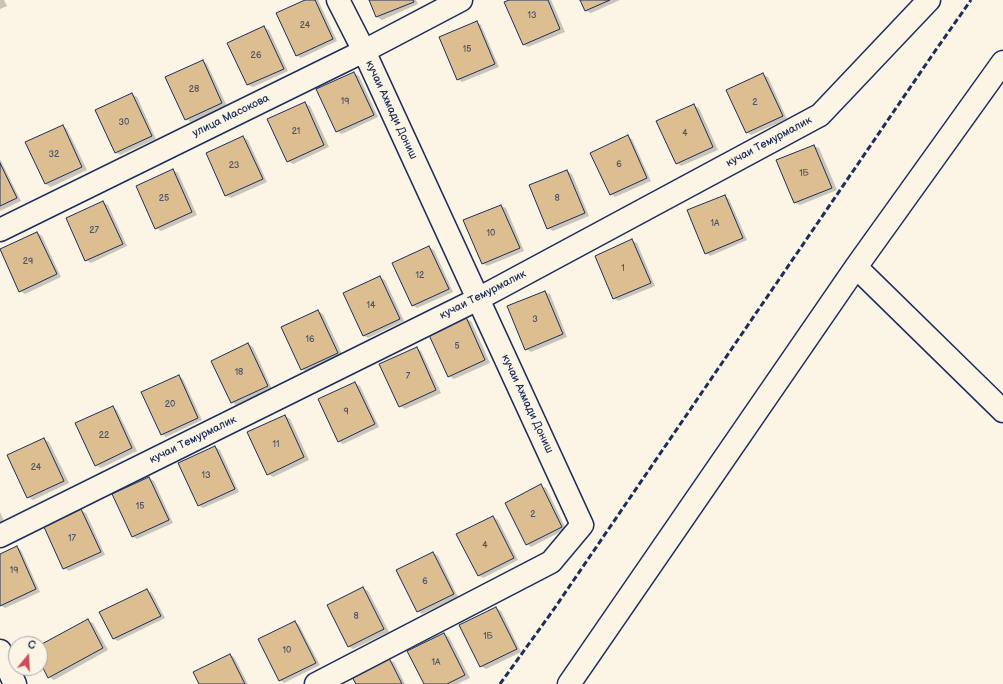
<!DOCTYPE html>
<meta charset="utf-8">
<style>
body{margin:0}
#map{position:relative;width:1003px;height:684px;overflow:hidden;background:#fcf5e5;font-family:"Balsamiq Sans",sans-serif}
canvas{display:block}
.north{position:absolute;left:8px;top:636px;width:40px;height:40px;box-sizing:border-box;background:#fcf5e5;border:1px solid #a2a6af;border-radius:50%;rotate:18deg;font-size:11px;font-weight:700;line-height:16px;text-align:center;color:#1b2f5e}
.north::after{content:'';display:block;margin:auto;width:14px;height:18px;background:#d1495b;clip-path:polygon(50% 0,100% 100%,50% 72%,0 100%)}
</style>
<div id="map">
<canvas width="1003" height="684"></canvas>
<div class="north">С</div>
</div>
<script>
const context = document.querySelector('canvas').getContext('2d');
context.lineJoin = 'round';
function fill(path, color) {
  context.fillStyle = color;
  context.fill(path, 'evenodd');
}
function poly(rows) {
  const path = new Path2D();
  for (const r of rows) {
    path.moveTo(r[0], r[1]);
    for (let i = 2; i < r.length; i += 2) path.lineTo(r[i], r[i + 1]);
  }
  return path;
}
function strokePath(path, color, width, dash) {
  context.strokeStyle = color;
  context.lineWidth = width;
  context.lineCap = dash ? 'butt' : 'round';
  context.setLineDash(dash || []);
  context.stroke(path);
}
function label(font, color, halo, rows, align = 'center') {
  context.font = font + ' "Balsamiq Sans",sans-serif';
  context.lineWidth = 3;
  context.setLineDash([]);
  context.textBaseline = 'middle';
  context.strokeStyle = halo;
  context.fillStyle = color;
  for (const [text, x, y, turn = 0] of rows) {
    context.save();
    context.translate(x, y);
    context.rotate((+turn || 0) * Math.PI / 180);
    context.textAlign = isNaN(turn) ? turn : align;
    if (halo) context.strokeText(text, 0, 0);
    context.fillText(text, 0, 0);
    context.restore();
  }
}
const shadow = poly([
 [0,0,4,0,7,6,0,9],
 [307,0,318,0,337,41,301,58,296,55],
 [370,0,416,0,418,4,382,20,377,17],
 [511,0,551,0,565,32,528,47,523,44],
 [581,0,620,0,591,13,586,11],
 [476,22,481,25,499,67,462,82,458,79],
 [264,27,269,30,288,71,253,87,248,85],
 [203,61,207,64,227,106,191,122,186,119],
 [354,73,359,76,378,117,342,134,337,131],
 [763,75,768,77,787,119,751,135,747,132],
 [132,94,137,97,156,139,120,155,116,152],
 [305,103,310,106,329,147,293,164,288,161],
 [694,106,699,108,718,150,681,166,677,163],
 [63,126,67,129,87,170,51,187,46,184,27,142],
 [243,137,248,140,267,182,231,198,226,195],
 [628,137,632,139,651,181,615,197,611,194],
 [814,146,819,148,837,190,800,205,795,203,777,161],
 [0,159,21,201,0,211],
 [173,170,178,173,197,215,161,231,156,228],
 [567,171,572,174,589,216,553,231,548,228],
 [725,196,729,199,747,240,710,256,706,253],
 [103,202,108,205,127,246,91,263,86,260],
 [501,206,506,208,524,251,487,266,482,263],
 [37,233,42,236,61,277,25,294,20,291],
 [632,241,637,243,655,286,618,301,614,298],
 [429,247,434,250,453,292,417,308,412,305],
 [380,277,385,280,404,321,368,338,363,335],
 [545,292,550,294,567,337,531,352,526,349],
 [318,311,323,314,343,356,307,372,302,369],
 [466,319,471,321,490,363,454,379,449,376],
 [248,344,253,347,272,389,236,405,232,402],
 [417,348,421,351,441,393,405,409,400,406],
 [179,376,183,379,202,420,166,437,162,434],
 [355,383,360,386,379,427,343,444,338,441],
 [113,407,117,410,137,451,101,468,96,465],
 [285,416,290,419,309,460,273,477,268,474],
 [44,439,49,442,69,483,33,500,28,497],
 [215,447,220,450,239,492,203,508,198,505],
 [149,478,154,481,173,523,137,539,132,536],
 [541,486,546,488,566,529,531,547,527,544],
 [81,511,86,513,105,555,69,571,64,568],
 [0,512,4,521,0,522],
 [493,517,498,520,518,560,483,578,478,575],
 [17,547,21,550,40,592,5,608,0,605,0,555],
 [433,553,438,556,458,597,422,614,418,611],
 [363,588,368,591,389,632,353,649,348,646],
 [147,590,152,593,165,618,118,641,114,639],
 [496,608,501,611,521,652,486,669,481,666],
 [88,621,93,623,108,650,54,680,49,677,40,660,40,646],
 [295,622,299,625,320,665,284,683,280,680],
 [444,634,449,637,470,678,457,684,425,684],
 [230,655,234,657,248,684,200,684],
 [389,660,394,662,405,684,357,684]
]);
const building = poly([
 [305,0,315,0,333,39,296,56,276,13,305,0],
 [369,0,413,0,414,2,376,17,369,0],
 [509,0,548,0,560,29,523,45,504,2,509,0],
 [580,0,610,0,585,11,580,0],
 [477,21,495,64,457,80,439,37,477,21],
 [264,26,284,69,247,85,227,43,264,26],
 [203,60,222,103,185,120,165,77,203,60],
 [354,72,374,115,336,132,316,89,354,72],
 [763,73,783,116,746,133,726,90,763,73],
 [132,93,152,136,115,153,95,110,132,93],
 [305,102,324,145,287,162,267,119,305,102],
 [694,104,713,147,676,164,656,121,694,104],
 [63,125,82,167,45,184,25,142,63,125],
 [628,135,647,178,610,195,590,153,628,135],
 [243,136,263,179,225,196,206,153,243,136],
 [814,145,832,188,794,203,776,160,814,145],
 [0,163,17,198,0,206,0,163],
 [173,169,192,212,155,229,136,186,173,169],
 [567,170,585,213,547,229,529,185,567,170],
 [725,195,743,238,705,254,687,210,725,195],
 [103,201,123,244,85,261,66,218,103,201],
 [501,205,520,248,482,264,463,220,501,205],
 [37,232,57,274,19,292,0,249,37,232],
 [632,239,651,283,613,299,595,256,632,239],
 [429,246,449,289,412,306,392,263,429,246],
 [380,276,400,319,363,336,343,293,380,276],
 [545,291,563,334,525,350,507,306,545,291],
 [318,310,338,353,301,370,281,327,318,310],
 [466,317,485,360,448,377,429,335,466,317],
 [248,343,268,386,231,403,211,361,248,343],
 [417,347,436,390,399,407,379,364,417,347],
 [179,375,198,418,161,435,141,392,179,375],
 [355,382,375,424,338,442,318,399,355,382],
 [113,406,132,448,95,466,75,423,113,406],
 [285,415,304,457,267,475,247,432,285,415],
 [44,438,64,481,27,498,7,455,44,438],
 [215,446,235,489,198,506,178,463,215,446],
 [149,477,169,520,132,537,112,494,149,477],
 [541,484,562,527,526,545,505,503,541,484],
 [81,509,101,552,63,569,44,527,81,509],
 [493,516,514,558,478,576,456,534,493,516],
 [17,546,36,589,0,606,0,554,17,546],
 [433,552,454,594,417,612,396,570,433,552],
 [363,587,384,629,348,647,327,605,363,587],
 [147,589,161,616,113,639,99,612,147,589],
 [496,607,517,649,480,667,459,625,496,607],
 [88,619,103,648,48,678,40,662,40,645,88,619],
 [295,621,316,663,279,681,258,639,295,621],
 [444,633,465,675,447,684,424,684,407,651,444,633],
 [230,654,245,684,199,684,193,672,230,654],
 [389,658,402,684,356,684,352,677,389,658]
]);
const minor = poly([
 [1003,62,856,267,1003,411],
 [0,230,364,51,461,0],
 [0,536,478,299,820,115,929,0],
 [0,651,15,684],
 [316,684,551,562,582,525,364,51,338,0],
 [569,684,856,267]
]);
const rail = poly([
 [500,684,554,609,933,54,971,0]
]);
const numberNames = [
 ["13",532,16],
 ["24",305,26],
 ["15",467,50],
 ["26",256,56],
 ["28",194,90],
 ["19",345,102],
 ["2",755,103],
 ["30",124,123],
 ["21",296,132],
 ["4",685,134],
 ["32",54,155],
 ["6",619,165],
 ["23",234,166],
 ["1Б",804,174],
 ["25",164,199],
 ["8",557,199],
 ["1А",715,224],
 ["27",94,231],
 ["10",491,234],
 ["29",28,262],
 ["1",623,269],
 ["12",420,276],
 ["14",371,306],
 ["3",535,320],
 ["16",310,340],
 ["5",457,347],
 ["18",239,373],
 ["7",408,377],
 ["20",170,405],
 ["9",346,412],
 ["22",104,436],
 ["11",276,445],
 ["24",36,468],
 ["13",206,476],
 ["15",140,507],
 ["2",533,515],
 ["17",72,539],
 ["4",485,546],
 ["19",14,571],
 ["6",425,582],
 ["8",356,617],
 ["1Б",488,637],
 ["10",287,651],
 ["1А",436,663]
];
const streetNames = [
 ["кучаи Ахмади Дониш",391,110,65],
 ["улица Масокова",231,116,-26],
 ["кучаи Темурмалик",769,142,-28],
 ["кучаи Темурмалик",483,295,-27],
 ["кучаи Ахмади Дониш",527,404,65],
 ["кучаи Темурмалик",193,440,-26]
];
fill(shadow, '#0003');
fill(building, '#dcbe90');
strokePath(building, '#1b2f5e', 1);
strokePath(minor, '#1b2f5e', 25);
strokePath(minor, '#fcf5e5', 22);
strokePath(rail, '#1b2f5e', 3, [6, 3]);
label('9px', '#4b536a', null, numberNames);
label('11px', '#1b2f5e', '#fcf5e5', streetNames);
</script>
